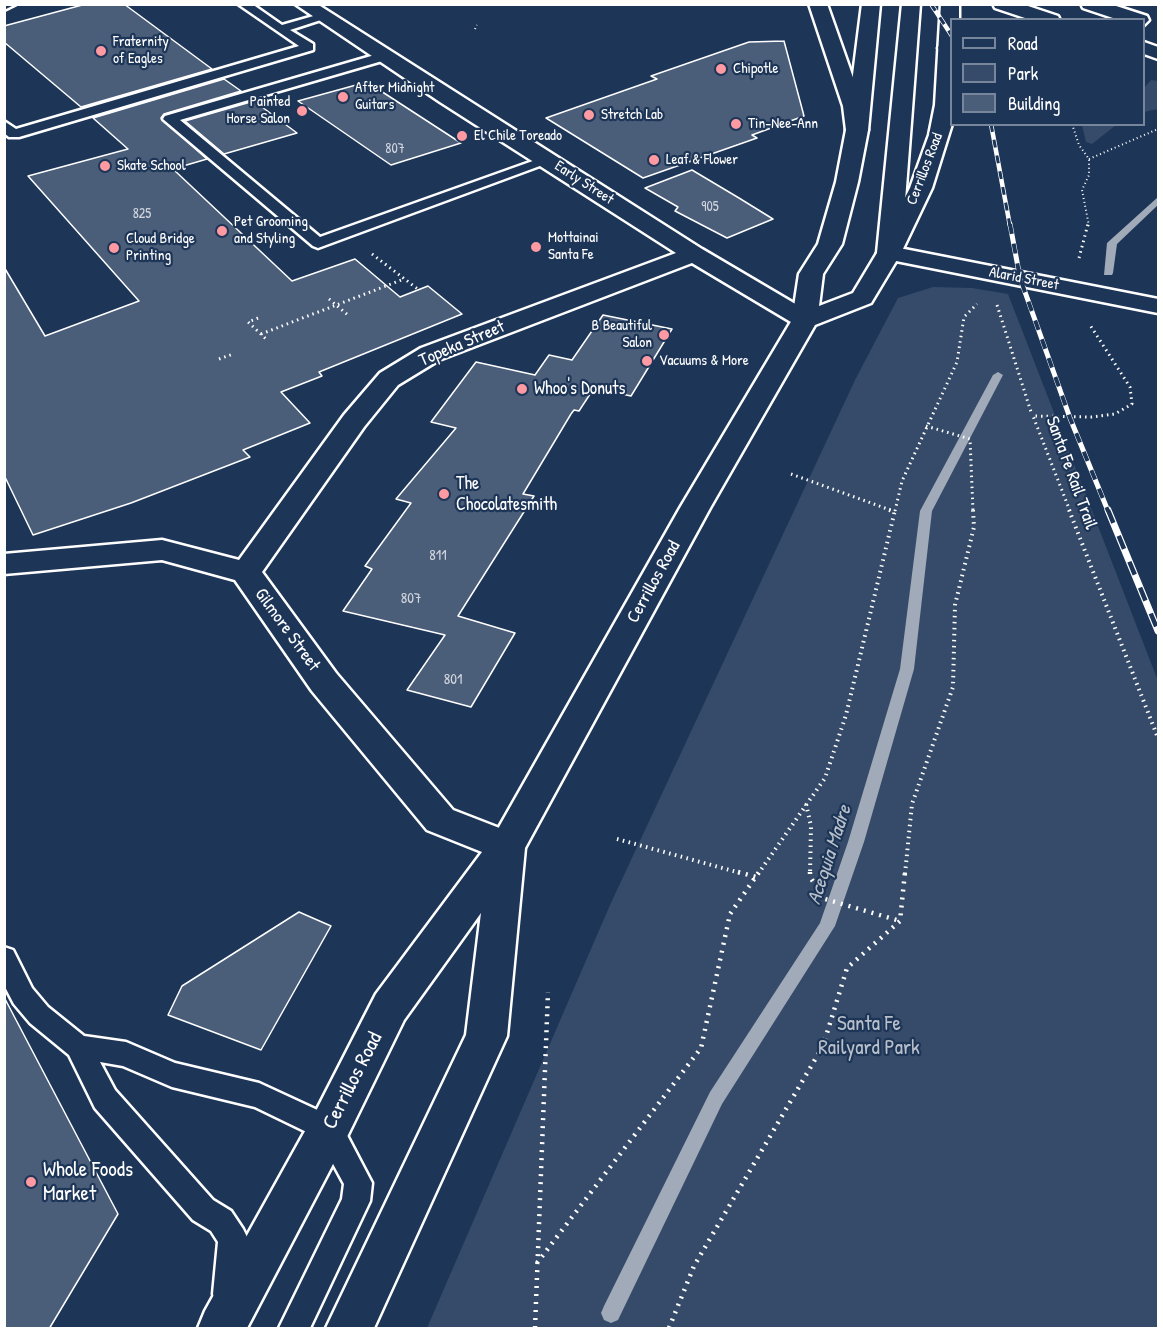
<!DOCTYPE html>
<style>
body{margin:0}
#map{position:relative;width:1163px;height:1333px;overflow:hidden;background:#1d3557;font-family:"Patrick Hand",sans-serif}
canvas{display:block}
.frame{position:absolute;inset:0;border:6px solid #fff;pointer-events:none}
.legend{position:absolute;left:950px;top:18px;width:195px;height:108px;box-sizing:border-box;background:#1d3557;border:2px solid #77869a;margin:0;padding:8px 10px;list-style:none;font-size:18px;color:#fff}
.legend li{display:flex;align-items:center;gap:12px;height:30px}
.legend b{width:30px;border:2px solid #77869a}
</style>
<div id="map">
<canvas width="1163" height="1333"></canvas>
<div class="frame"></div>
<ul class="legend">
<li><b style="height:8px;background:#1d3557"></b>Road</li>
<li><b style="height:16px;background:#364b69"></b>Park</li>
<li><b style="height:16px;background:#4a5d79"></b>Building</li>
</ul>
</div>
<script>
const context = document.querySelector('canvas').getContext('2d');
context.lineJoin = 'round';
function fill(path, color) {
  context.fillStyle = color;
  context.fill(path, 'evenodd');
}
function poly(rows) {
  const path = new Path2D();
  for (const r of rows) {
    path.moveTo(r[0], r[1]);
    for (let i = 2; i < r.length; i += 2) path.lineTo(r[i], r[i + 1]);
  }
  return path;
}
function strokePath(path, color, width, dash) {
  context.strokeStyle = color;
  context.lineWidth = width;
  context.lineCap = dash ? 'butt' : 'round';
  context.setLineDash(dash || []);
  context.stroke(path);
}
function label(font, color, halo, rows, align = 'center') {
  context.font = font + ' "Patrick Hand",sans-serif';
  context.lineWidth = 4.5;
  context.setLineDash([]);
  context.textBaseline = 'middle';
  context.strokeStyle = halo;
  context.fillStyle = color;
  for (const [text, x, y, turn = 0] of rows) {
    context.save();
    context.translate(x, y);
    context.rotate((+turn || 0) * Math.PI / 180);
    context.textAlign = isNaN(turn) ? turn : align;
    if (halo) context.strokeText(text, 0, 0);
    context.fillText(text, 0, 0);
    context.restore();
  }
}
const green = poly([
 [1151,80,1158,81,1158,109,1144,112,1144,88],
 [1082,125,1082,124,1116,125,1092,144,1086,142],
 [933,287,972,288,1008,294,1158,681,1158,1328,427,1328,610,905,855,380,898,298]
]);
const stream = poly([
 [1158,197,1158,205,1117,244,1113,273,1112,275,1104,275,1107,243,1158,197],
 [998,372,1003,375,932,511,914,669,864,842,835,926,722,1104,618,1320,611,1323,604,1320,601,1313,604,1306,710,1092,820,923,848,842,900,669,920,511,993,375,998,372]
]);
const building = poly([
 [86,4,124,4,212,69,81,107,4,42,4,26,86,4],
 [784,41,804,116,752,135,757,138,643,178,546,118,657,79,651,76,749,42,784,41],
 [224,79,241,91,164,114,161,118,207,159,173,169,292,281,355,259,400,297,428,286,462,314,319,372,322,376,281,392,310,423,243,450,250,457,131,503,33,535,4,475,4,267,45,336,139,301,28,176,128,149,93,118,224,79],
 [367,82,461,143,391,165,298,101,367,82],
 [254,101,297,133,224,154,185,121,254,101],
 [692,170,739,198,773,219,727,238,675,211,678,207,645,188,692,170],
 [603,315,672,329,631,396,594,388,579,411,574,410,571,414,523,494,534,496,458,616,515,633,471,707,407,690,445,635,343,611,372,569,365,566,411,503,396,499,456,428,431,422,476,362,535,375,549,355,572,360,603,315],
 [299,912,331,926,261,1050,168,1015,182,986,299,912],
 [4,997,118,1214,49,1329,4,1329,4,997]
]);
const pathFar3 = poly([
 [475,29,477,25],
 [1072,124,1079,145,1089,159,1089,175,1082,190,1089,226],
 [1089,159,1158,129]
]);
const pathFar2 = poly([
 [372,254,419,290],
 [1079,258,1088,224],
 [329,299,349,316],
 [997,305,1032,415],
 [258,318,248,322,266,339],
 [261,334,404,279],
 [219,359,233,354],
 [926,426,970,439,973,511],
 [791,474,893,511],
 [895,511,902,481,957,362,964,317,977,304],
 [1070,511,1033,416,1092,417,1115,414,1132,404,1130,387,1090,325]
]);
const pathFar1 = poly([
 [889,510,895,512],
 [1069,510,1158,738],
 [806,804,811,826,810,874],
 [617,839,744,874],
 [758,874,825,778,846,715,895,510],
 [905,874,912,804,953,687,955,605,974,527,973,510]
]);
const path = poly([
 [738,872,756,877],
 [810,872,810,877,825,899,900,921],
 [537,1263,701,1048,730,914,759,872],
 [535,1328,548,992],
 [669,1328,694,1266,823,1046,847,968,900,921,905,872]
]);
const service = poly([
 [238,4,252,4,282,25,324,13,330,17,290,30,313,44,313,50,19,137,9,137,4,133,4,121,16,129,299,46,238,4],
 [385,52,389,53,389,59,180,120,320,237,544,157,554,157,556,160,318,248,313,246,163,119,165,116,385,52],
 [4,947,13,950,32,988,48,1007,84,1036,126,1042,175,1063,259,1083,339,1120,372,1183,370,1201,310,1328,279,1328,342,1199,344,1184,319,1138,255,1107,172,1087,123,1066,100,1062,115,1090,213,1200,231,1211,243,1229,248,1239,243,1294,239,1305,228,1309,217,1305,213,1294,218,1242,211,1231,193,1220,95,1108,69,1055,30,1023,14,1004,4,985,4,947]
]);
const minor = poly([
 [4,4,16,4,4,10,4,4],
 [295,4,317,4,702,249,814,315,818,320,814,325,805,328,796,325,692,263,439,360,398,385,364,427,262,572,336,673,453,810,520,836,525,847,520,858,507,862,427,830,312,691,235,580,162,560,4,574,4,554,162,540,239,560,344,415,380,373,421,348,676,253,440,102,295,4],
 [889,246,1158,299,1158,313,881,258,877,253,881,248,889,246]
]);
const secondary = poly([
 [862,4,880,4,868,130,858,182,842,244,823,274,819,306,853,293,877,253,910,188,929,135,935,105,941,4,959,4,959,20,952,20,952,124,932,188,901,253,871,303,815,325,710,508,525,848,507,1036,374,1328,326,1328,466,1035,481,913,404,1020,344,1143,247,1328,198,1328,205,1311,314,1115,376,994,494,836,680,508,792,320,799,274,818,244,836,182,846,130,862,4]
]);
const trunk = poly([
 [809,4,827,4,863,106,868,130,864,134,850,134,846,130,843,106,809,4],
 [902,4,920,4,901,253,897,258,889,260,881,258,877,253,902,4],
 [993,4,1022,4,1058,16,1060,20,1031,20,995,8,993,4],
 [1081,4,1110,4,1147,16,1149,20,1144,25,1144,20,1119,20,1083,8,1081,4],
 [952,34,952,53,941,52,938,48,942,40,952,34],
 [1144,42,1158,47,1158,59,1144,54,1144,42]
]);
const railFar2 = poly([
 [931,4,952,36],
 [991,124,1010,226]
]);
const railFar1 = poly([
 [1010,224,1020,278,1070,418,1108,511]
]);
const rail = poly([
 [1108,510,1158,631]
]);
const markers = [
 [101,51,6,"#ff9aa2"],
 [721,69,6,"#ff9aa2"],
 [343,97,6,"#ff9aa2"],
 [302,111,6,"#ff9aa2"],
 [589,115,6,"#ff9aa2"],
 [736,124,6,"#ff9aa2"],
 [462,136,6,"#ff9aa2"],
 [654,160,6,"#ff9aa2"],
 [105,166,6,"#ff9aa2"],
 [222,231,6,"#ff9aa2"],
 [536,247,6,"#ff9aa2"],
 [114,248,6,"#ff9aa2"],
 [664,335,6,"#ff9aa2"],
 [647,361,6,"#ff9aa2"],
 [522,389,6,"#ff9aa2"],
 [444,494,6,"#ff9aa2"],
 [31,1182,6,"#ff9aa2"]
];
const farNumbernames = [
 ["807",395,149],
 ["905",710,207],
 ["825",142,214]
];
const farPoinames = [
 ["Fraternity",113,42],
 ["of Eagles",113,59],
 ["Chipotle",733,69],
 ["After Midnight",355,88],
 ["Guitars",355,105],
 ["Painted",290,102,"right"],
 ["Horse Salon",290,119,"right"],
 ["Stretch Lab",601,115],
 ["Tin-Nee-Ann",748,124],
 ["El Chile Toreado",474,136],
 ["Leaf & Flower",666,160],
 ["Skate School",117,166],
 ["Pet Grooming",234,222],
 ["and Styling",234,239],
 ["Mottainai",548,238],
 ["Santa Fe",548,255],
 ["Cloud Bridge",126,239],
 ["Printing",126,256],
 ["B Beautiful",652,326,"right"],
 ["Salon",652,343,"right"],
 ["Vacuums & More",659,361]
];
const farStreetnames = [
 ["Cerrillos Road",925,169,-69],
 ["Early Street",584,183,33],
 ["Alarid Street",1024,279,11]
];
const numberNames = [
 ["811",438,556],
 ["807",411,599],
 ["801",453,680]
];
const streetNames = [
 ["Topeka Street",462,344,-23],
 ["Santa Fe Rail Trail",1071,473,70],
 ["Cerrillos Road",654,582,-61],
 ["Gilmore Street",287,630,54]
];
const poiNames = [
 ["Whoo's Donuts",534,389],
 ["The",456,484],
 ["Chocolatesmith",456,505]
];
const waterNames = [
 ["Acequia Madre",830,855,-72]
];
const nearParknames = [
 ["Santa Fe",869,1024],
 ["Railyard Park",869,1048]
];
const nearStreetnames = [
 ["Cerrillos Road",353,1081,-63]
];
const nearPoinames = [
 ["Whole Foods",43,1170],
 ["Market",43,1194]
];
fill(green, '#364b69');
fill(stream, '#a0aab8');
fill(building, '#4a5d79');
strokePath(building, '#fff', 1.5);
strokePath(service, '#fff', 5);
strokePath(minor, '#fff', 5);
strokePath(secondary, '#fff', 5);
strokePath(trunk, '#fff', 5);
strokePath(pathFar3, '#fff', 2, [1, 3]);
strokePath(pathFar2, '#fff', 3, [1.5, 4]);
strokePath(pathFar1, '#fff', 4, [1.5, 4.5]);
strokePath(path, '#fff', 4.5, [2, 6]);
fill(service, '#1d3557');
fill(minor, '#1d3557');
fill(secondary, '#1d3557');
fill(trunk, '#1d3557');
strokePath(railFar2, '#fff', 4.5);
strokePath(railFar1, '#fff', 5);
strokePath(rail, '#fff', 7);
strokePath(railFar2, '#1d3557', 3, [8]);
strokePath(railFar1, '#1d3557', 4, [10]);
strokePath(rail, '#1d3557', 4.5, [14]);
for (const [x, y, r, color] of markers) {
  const dot = new Path2D();
  dot.arc(x, y, r, 0, 2 * Math.PI);
  context.fillStyle = color;
  context.fill(dot);
  strokePath(dot, '#1d3557', 2);
}
label('14px', '#d2d6de', null, farNumbernames);
label('15px', '#fff', '#1d3557', farPoinames, 'left');
label('15px', '#fff', '#1d3557', farStreetnames);
label('15px', '#d2d6de', null, numberNames);
label('18px', '#fff', '#1d3557', streetNames);
label('18px', '#fff', '#1d3557', poiNames, 'left');
label('italic 20px', '#b8c0ca', '#1d3557', waterNames);
label('21px', '#b9c0ca', '#1d3557', nearParknames);
label('21px', '#fff', '#1d3557', nearStreetnames);
label('21px', '#fff', '#1d3557', nearPoinames, 'left');
</script>
